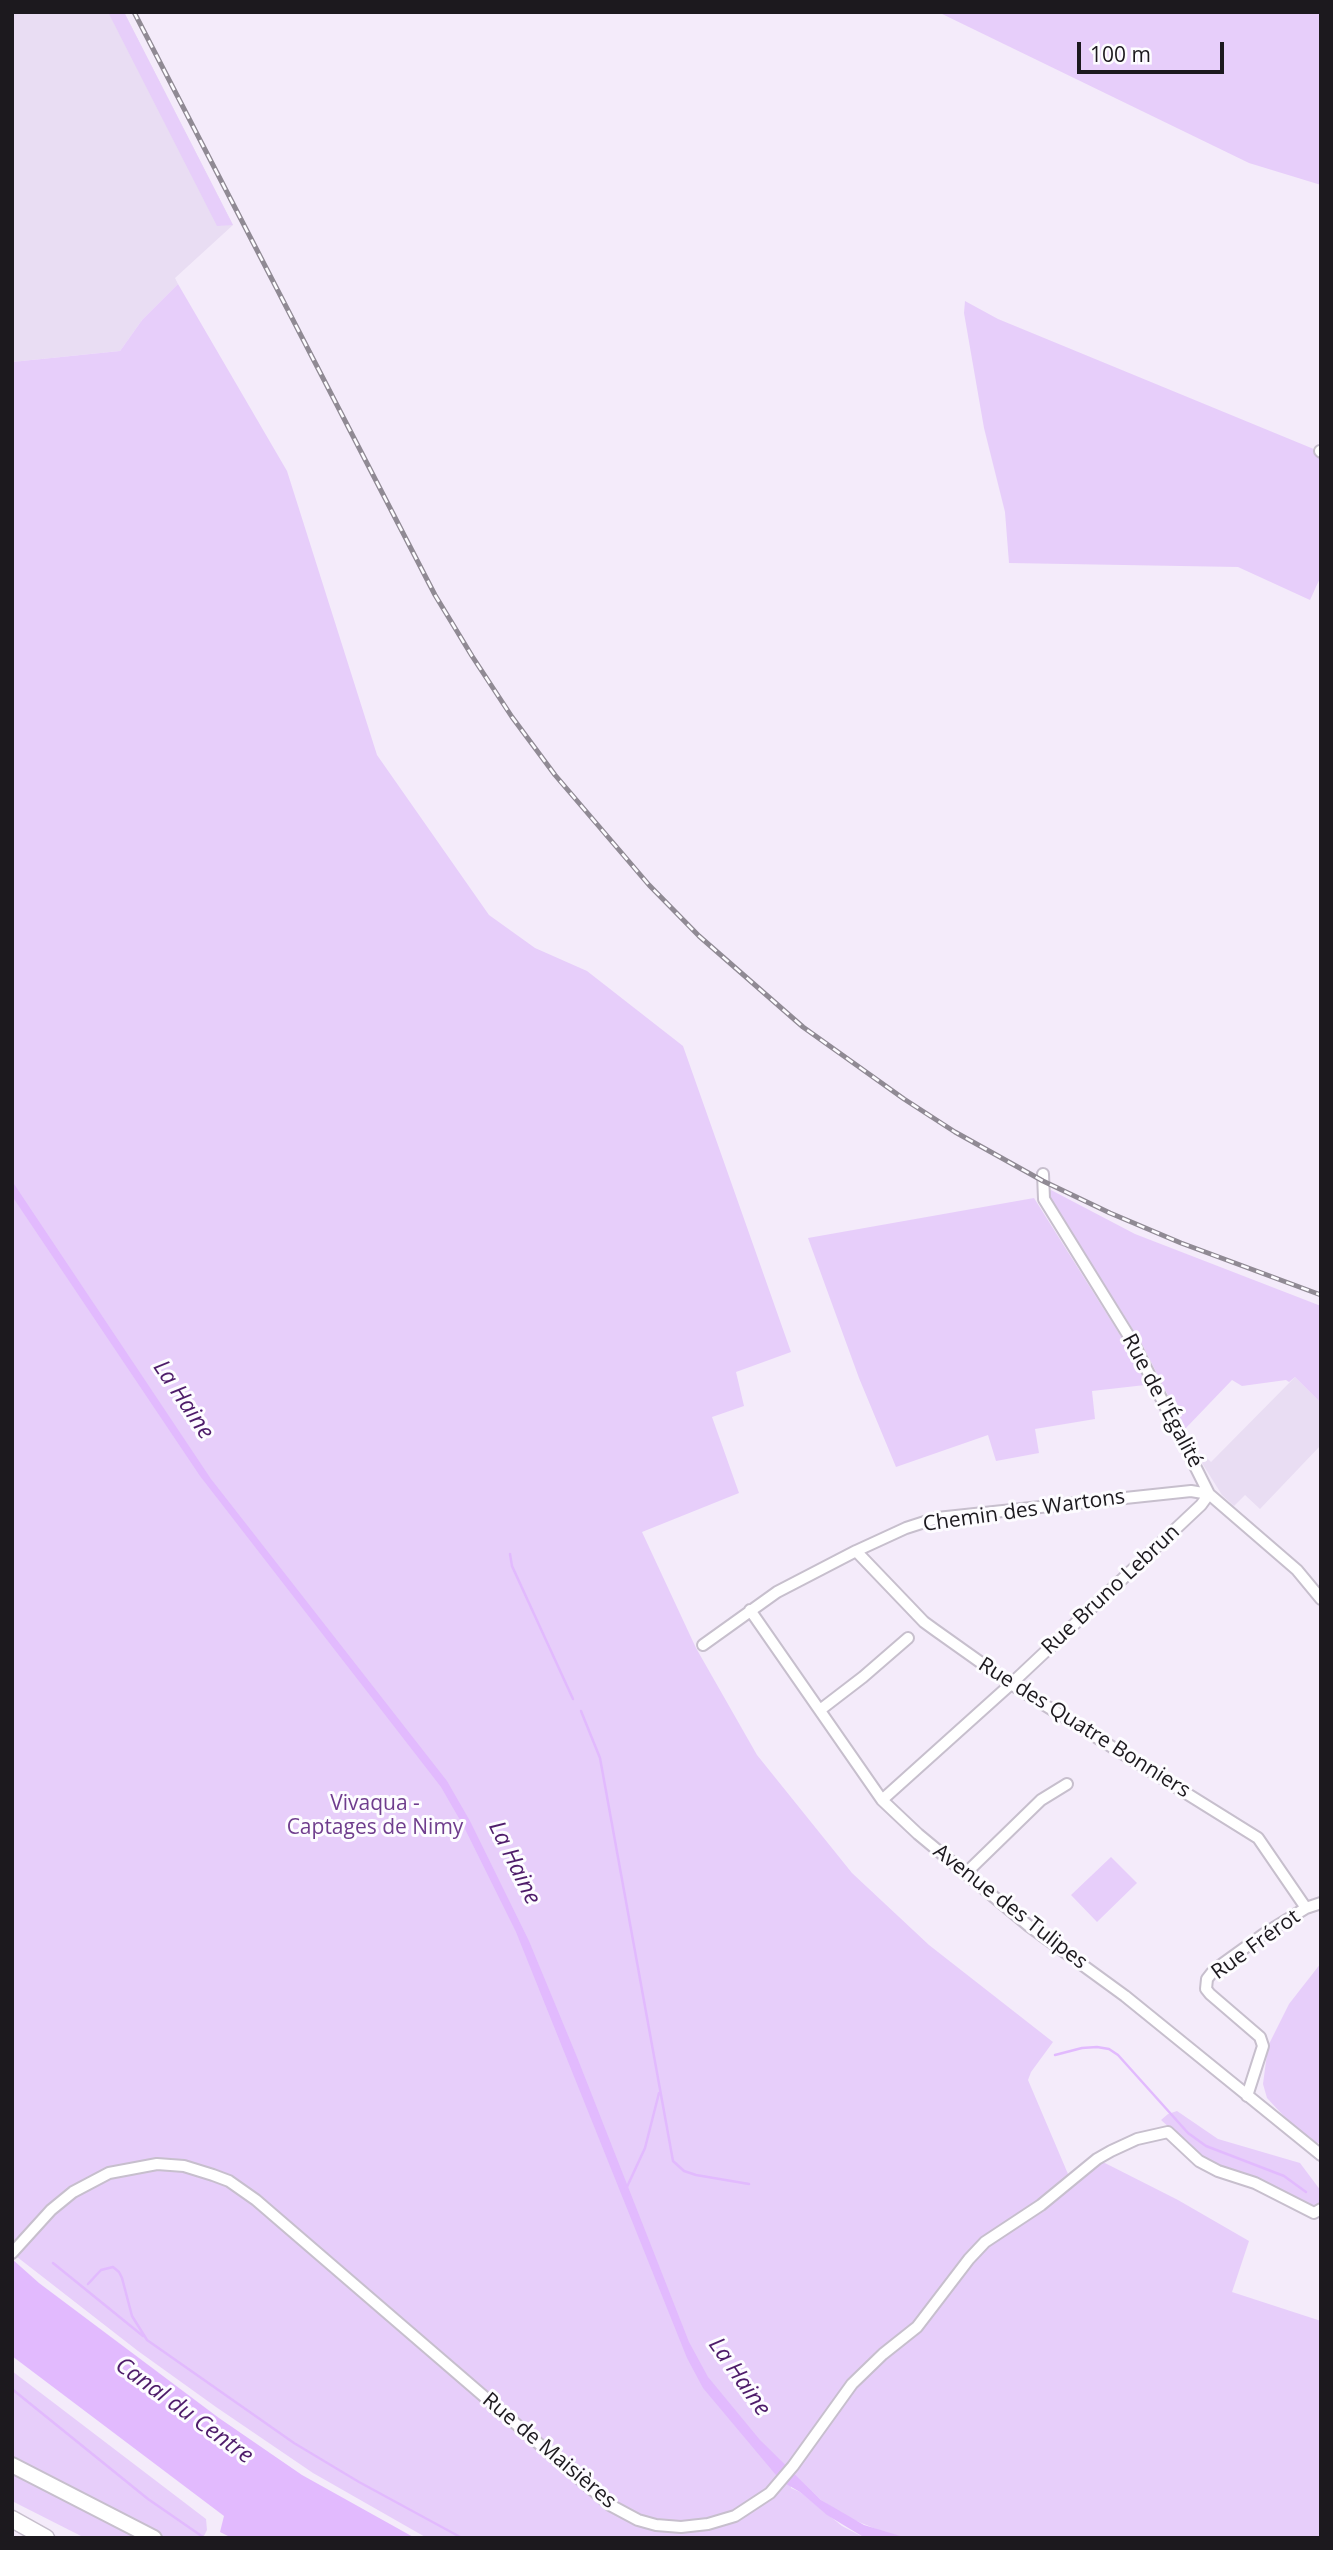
<!DOCTYPE html>
<meta charset="utf-8">
<style>
body{margin:0}
#map{position:relative;width:1333px;height:2550px;overflow:hidden;background:#f4ebfa;font-family:"Open Sans",sans-serif}
canvas{display:block}
.frame{position:absolute;inset:0;border:14px solid #1c191e;pointer-events:none}
.scale{position:absolute;left:1077px;top:42px;width:147px;height:32px;box-sizing:border-box;border:4px solid #1c191e;border-top:0;padding-left:9px;font-size:21px;line-height:24px;white-space:nowrap;color:#1c191e;-webkit-text-stroke:5px #fdfcff;paint-order:stroke}
</style>
<div id="map">
<canvas width="1333" height="2550"></canvas>
<div class="frame"></div>
<div class="scale">100 m</div>
</div>
<script>
const context = document.querySelector('canvas').getContext('2d');
context.lineJoin = 'round';
function fill(path, color) {
  context.fillStyle = color;
  context.fill(path, 'evenodd');
}
function poly(rows) {
  const path = new Path2D();
  for (const r of rows) {
    path.moveTo(r[0], r[1]);
    for (let i = 2; i < r.length; i += 2) path.lineTo(r[i], r[i + 1]);
  }
  return path;
}
function strokePath(path, color, width, dash) {
  context.strokeStyle = color;
  context.lineWidth = width;
  context.lineCap = dash ? 'butt' : 'round';
  context.setLineDash(dash || []);
  context.stroke(path);
}
function label(font, color, halo, rows, align = 'center') {
  context.font = font + ' "Open Sans",sans-serif';
  context.lineWidth = 6;
  context.setLineDash([]);
  context.textBaseline = 'middle';
  context.strokeStyle = halo;
  context.fillStyle = color;
  for (const [text, x, y, turn = 0] of rows) {
    context.save();
    context.translate(x, y);
    context.rotate((+turn || 0) * Math.PI / 180);
    context.textAlign = isNaN(turn) ? turn : align;
    if (halo) context.strokeText(text, 0, 0);
    context.fillText(text, 0, 0);
    context.restore();
  }
}
const built = poly([
 [12,12,124,12,233,225,175,278,178,284,142,320,120,351,12,362],
 [1295,1377,1321,1403,1321,1445,1260,1509,1245,1495,1234,1506,1222,1495,1202,1463,1207,1458,1211,1462]
]);
const green = poly([
 [108,12,124,12,233,225,217,226],
 [938,12,1321,12,1321,185,1249,163],
 [178,284,287,471,377,755,489,915,535,948,587,971,683,1046,791,1352,736,1372,744,1406,712,1417,739,1493,642,1532,696,1648,757,1755,852,1873,929,1945,1053,2042,1031,2072,1028,2080,1071,2181,1097,2159,1178,2200,1249,2241,1232,2292,1321,2321,1321,2538,907,2538,883,2532,847,2517,821,2500,790,2470,791,2488,800,2492,842,2526,865,2538,427,2538,313,2473,216,2407,138,2351,12,2253,12,362,120,351,142,320],
 [965,301,998,319,1321,452,1321,576,1310,600,1238,567,1009,563,1005,512,984,428,964,313],
 [1051,1190,1135,1234,1321,1306,1321,1403,1295,1377,1289,1382,1286,1380,1242,1386,1232,1380,1185,1429,1143,1346,1048,1194],
 [1034,1198,1122,1338,1130,1338,1154,1384,1092,1391,1095,1419,1035,1429,1039,1453,996,1461,988,1435,896,1467,859,1378,808,1238],
 [1111,1857,1137,1883,1097,1922,1071,1895],
 [1321,1963,1321,2144,1312,2141,1294,2127,1267,2098,1263,2084,1268,2046,1289,2004],
 [1177,2111,1218,2139,1300,2163,1321,2191,1321,2209,1319,2211,1218,2171,1161,2120,1168,2114],
 [12,2371,206,2519,207,2530,203,2538,166,2538,12,2458],
 [12,2474,127,2531,140,2538,85,2538,12,2501]
]);
const water = poly([
 [12,1181,211,1479,447,1781,470,1821,529,1941,577,2057,689,2342,708,2377,760,2440,821,2500,864,2525,907,2538,865,2538,827,2515,800,2492,781,2481,703,2388,687,2358,516,1932,464,1827,441,1787,200,1476,12,1196],
 [12,2259,39,2283,219,2418,302,2475,415,2538,232,2538,220,2532,224,2516,12,2356]
]);
const stream = poly([
 [510,1554,512,1566,573,1699],
 [581,1711,600,1758,673,2161,684,2171,696,2175,749,2184],
 [1055,2055,1082,2048,1097,2047,1109,2049,1118,2055,1188,2133,1206,2146,1284,2176,1306,2192],
 [626,2189,645,2148,659,2093],
 [53,2263,143,2336],
 [88,2284,101,2270,113,2267,119,2272,122,2278,132,2316,147,2340,294,2443,359,2482,462,2538],
 [12,2389,148,2499,203,2537]
]);
const minor = poly([
 [1320,451,1321,452],
 [1043,1174,1044,1199,1135,1346,1209,1494,1297,1570,1321,1599],
 [856,1551,924,1622,935,1630,1011,1684,1258,1838,1306,1908],
 [750,1610,882,1800,918,1834,1029,1926,1125,1996,1321,2155],
 [703,1645,777,1592,856,1551,906,1528,937,1518,1191,1491,1209,1494],
 [820,1710,863,1677,908,1638],
 [882,1800,1011,1684,1201,1505,1209,1494],
 [966,1873,1041,1800,1067,1784],
 [1247,2096,1263,2046,1260,2037,1210,1994,1206,1989,1207,1979,1214,1970,1264,1934,1306,1908,1321,1903],
 [12,2253,51,2210,73,2192,109,2173,157,2164,184,2166,213,2175,229,2181,256,2200,610,2505,638,2520,656,2525,681,2527,708,2524,735,2516,770,2493,793,2466,852,2384,883,2354,917,2327,969,2259,985,2242,1041,2205,1097,2159,1111,2151,1137,2139,1168,2132,1199,2161,1218,2171,1255,2183,1314,2213,1321,2209]
]);
const major = poly([
 [12,2465,154,2538]
]);
const highway = poly([
 [12,2519,46,2538]
]);
const rail = poly([
 [134,12,435,595,472,656,512,717,555,775,649,885,699,936,803,1027,904,1099,955,1132,1043,1181,1110,1213,1181,1243,1321,1295]
]);
const streetNames = [
 ["Rue de l'Égalité",1162,1401,62],
 ["Chemin des Wartons",1024,1511,-8],
 ["Rue Bruno Lebrun",1111,1590,-43],
 ["Rue des Quatre Bonniers",1084,1728,32],
 ["Avenue des Tulipes",1010,1907,38],
 ["Rue Frérot",1256,1945,-36],
 ["Rue de Maisières",549,2451,40]
];
const parkNames = [
 ["Vivaqua -",375,1804],
 ["Captages de Nimy",375,1828]
];
const waterNames = [
 ["La Haine",183,1400,56],
 ["La Haine",514,1863,64],
 ["La Haine",739,2377,55],
 ["Canal du Centre",184,2411,36]
];
fill(built, '#e9ddf3');
fill(green, '#e7cefa');
fill(water, '#e2bafe');
strokePath(stream, '#e2bafe', 2.5);
strokePath(minor, '#c7bfcd', 14);
strokePath(major, '#c7bfcd', 18);
strokePath(highway, '#c7bfcd', 19);
strokePath(minor, '#fff', 10);
strokePath(major, '#fff', 14);
strokePath(highway, '#fff', 16);
strokePath(rail, '#908a94', 5);
strokePath(rail, '#fdfcff', 2.5, [8]);
label('21px', '#1c191e', '#fdfcff', streetNames);
label('21px', '#6f3d8d', '#fdfcff', parkNames);
label('italic 23px', '#4e1c6a', '#fdfcff', waterNames);
</script>
